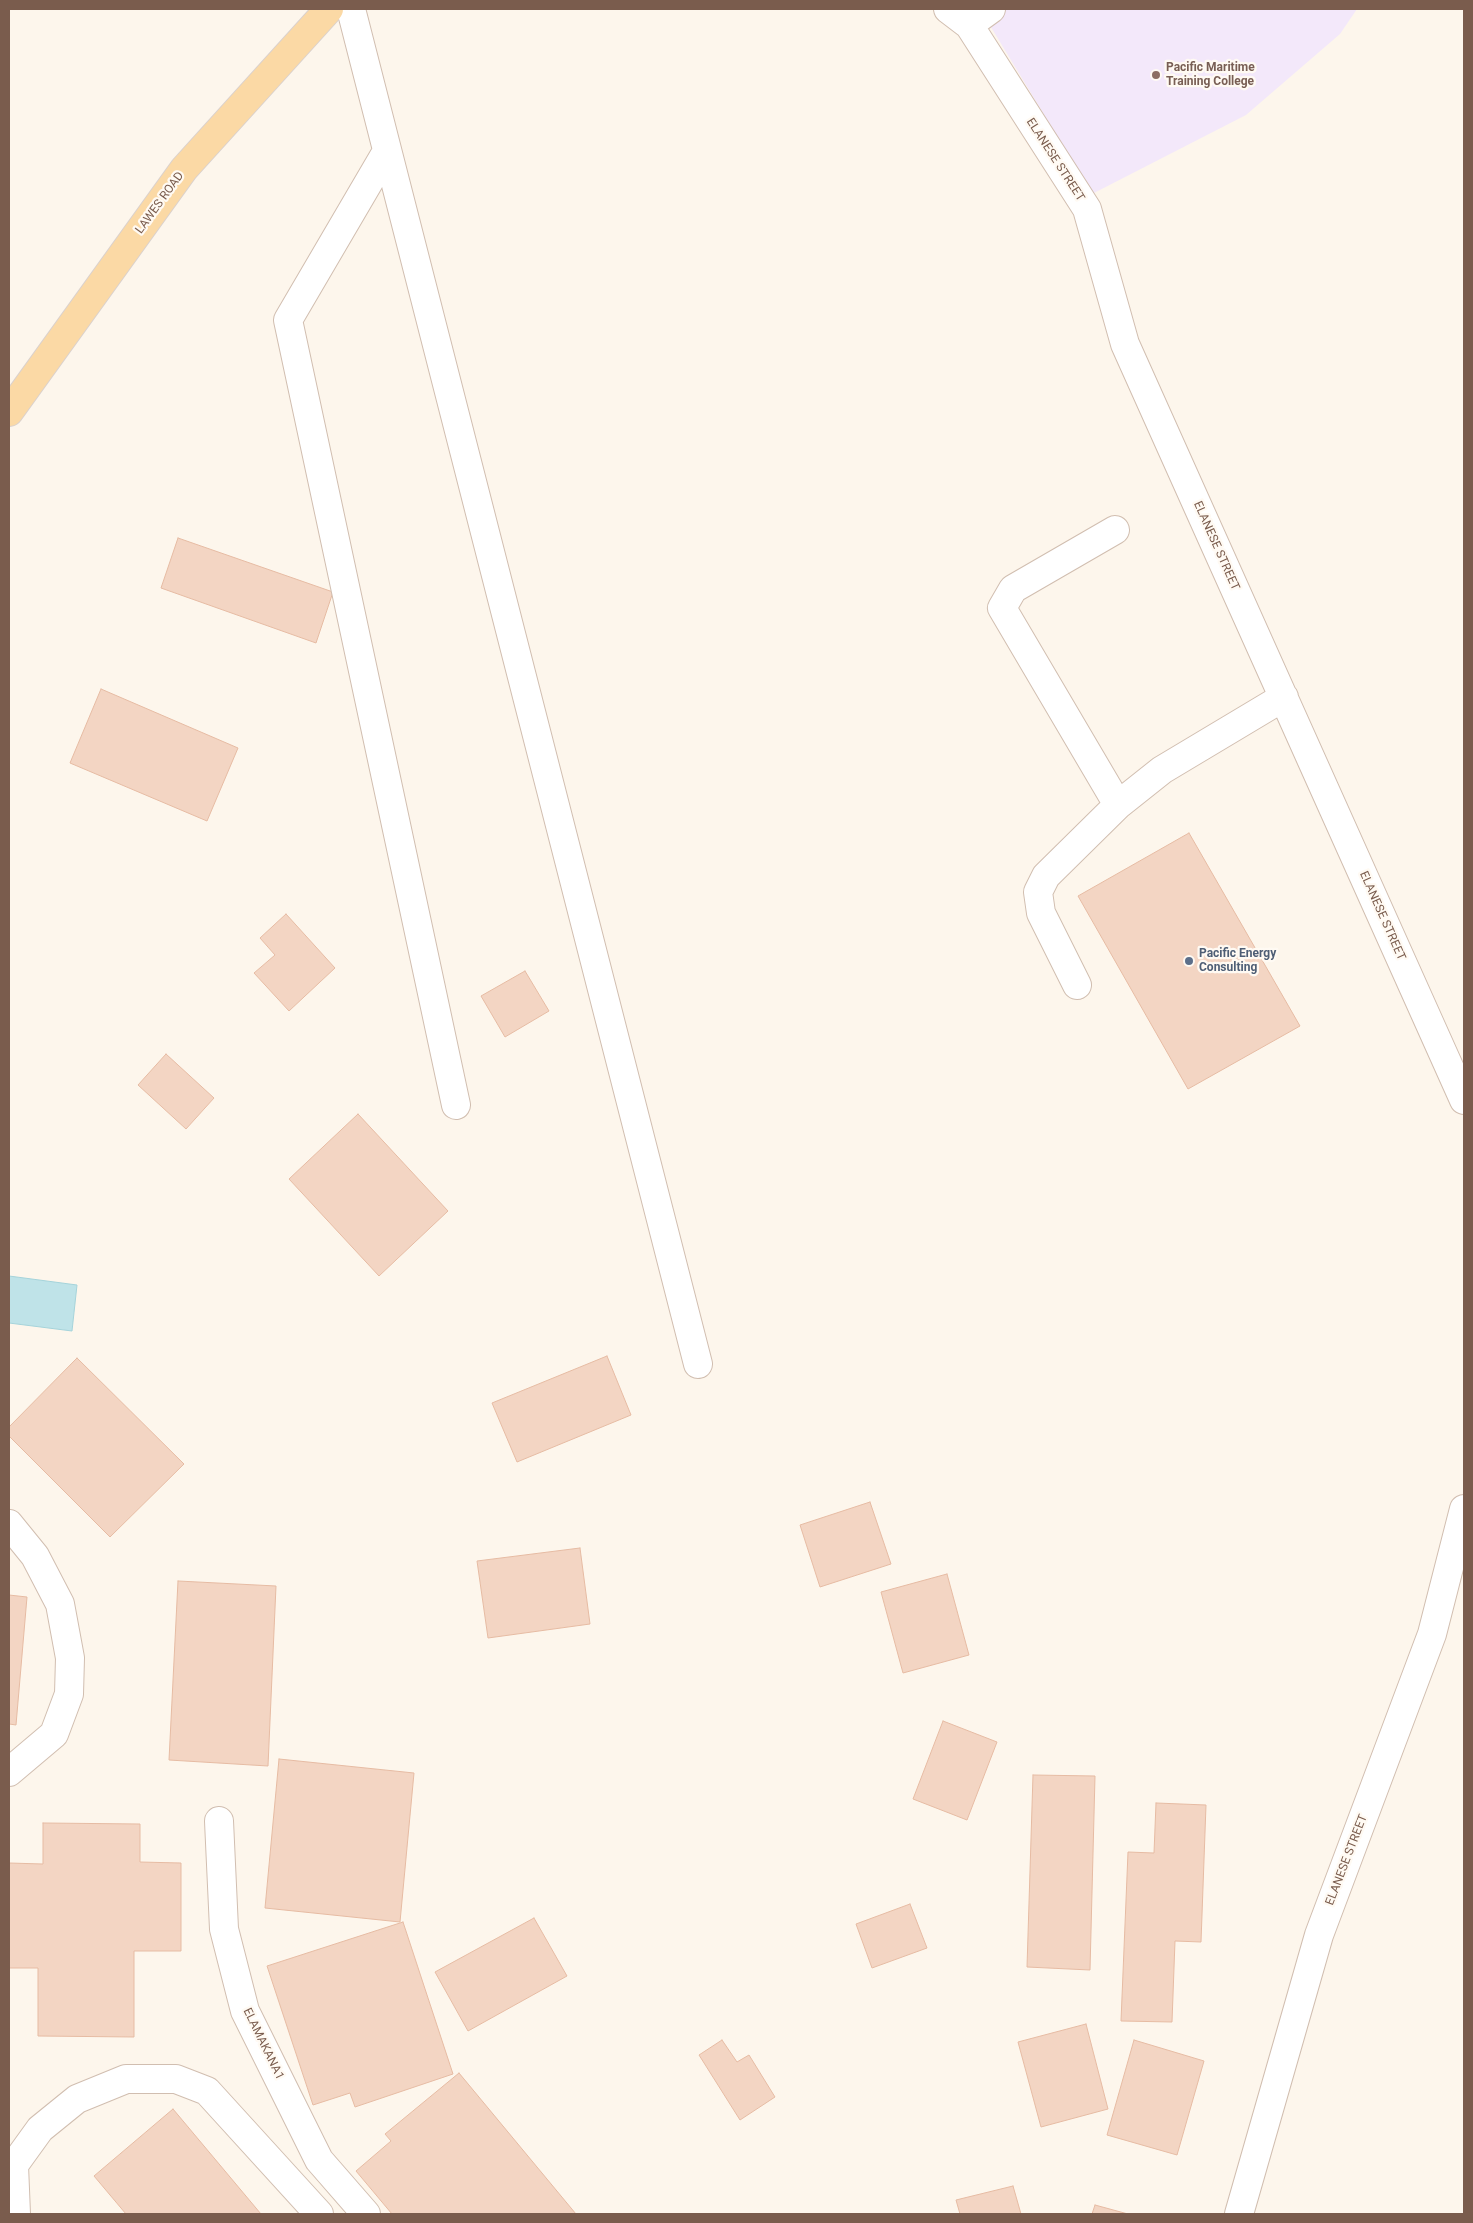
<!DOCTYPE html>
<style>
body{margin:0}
#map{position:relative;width:1473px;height:2223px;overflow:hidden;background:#fdf6ec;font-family:Roboto,sans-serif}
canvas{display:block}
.frame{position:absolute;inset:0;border:10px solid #7a5c4d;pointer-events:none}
</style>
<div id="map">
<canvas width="1473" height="2223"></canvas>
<div class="frame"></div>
</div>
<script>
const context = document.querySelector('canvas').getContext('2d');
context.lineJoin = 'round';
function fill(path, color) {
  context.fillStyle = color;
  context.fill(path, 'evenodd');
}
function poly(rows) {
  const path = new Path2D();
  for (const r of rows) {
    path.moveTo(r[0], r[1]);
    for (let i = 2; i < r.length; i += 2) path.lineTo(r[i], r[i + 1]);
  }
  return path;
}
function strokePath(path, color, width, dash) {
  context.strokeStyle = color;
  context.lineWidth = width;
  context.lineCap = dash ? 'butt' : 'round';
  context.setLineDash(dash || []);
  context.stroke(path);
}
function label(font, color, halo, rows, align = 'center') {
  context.font = font + ' Roboto,sans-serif';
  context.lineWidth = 4.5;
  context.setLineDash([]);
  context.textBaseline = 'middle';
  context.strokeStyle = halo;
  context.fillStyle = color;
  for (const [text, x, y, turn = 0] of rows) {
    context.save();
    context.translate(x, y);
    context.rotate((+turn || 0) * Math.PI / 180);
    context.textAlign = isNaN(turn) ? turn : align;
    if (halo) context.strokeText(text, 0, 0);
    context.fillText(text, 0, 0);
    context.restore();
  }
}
const education = poly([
 [980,9,1357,9,1340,34,1246,115,1092,194]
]);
const water = poly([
 [9,1276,77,1285,72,1331,9,1323,9,1276]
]);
const building = poly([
 [178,538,333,592,316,643,161,588,178,538],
 [101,689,238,748,207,821,70,763,101,689],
 [1189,833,1300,1026,1188,1089,1078,896,1189,833],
 [286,914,335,968,289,1011,254,973,275,955,260,938,286,914],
 [525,971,549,1011,505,1037,481,996,525,971],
 [166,1054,214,1098,186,1129,138,1085,166,1054],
 [358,1114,448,1211,379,1276,289,1179,358,1114],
 [607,1356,631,1415,517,1462,492,1403,607,1356],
 [77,1358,184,1464,110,1537,9,1436,9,1427,77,1358],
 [870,1502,891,1564,820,1587,800,1525,870,1502],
 [580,1548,590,1624,488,1638,477,1561,580,1548],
 [947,1574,969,1655,903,1673,881,1592,947,1574],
 [178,1581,276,1586,268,1766,169,1760,178,1581],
 [9,1595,27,1597,16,1725,9,1724,9,1595],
 [943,1721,997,1742,967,1820,913,1799,943,1721],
 [279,1759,414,1773,400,1922,265,1908,279,1759],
 [1033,1775,1095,1776,1090,1970,1027,1967,1033,1775],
 [1156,1803,1206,1805,1201,1942,1175,1941,1172,2022,1121,2021,1128,1852,1154,1853,1156,1803],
 [43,1823,140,1824,140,1862,181,1863,181,1951,134,1951,134,2037,38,2036,38,1968,9,1968,9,1863,43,1864,43,1823],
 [910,1904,927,1948,872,1968,856,1924,910,1904],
 [534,1918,567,1976,468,2031,435,1972,534,1918],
 [403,1922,453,2074,355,2107,350,2093,313,2105,267,1966,403,1922],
 [1086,2024,1108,2109,1041,2127,1018,2042,1086,2024],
 [722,2040,737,2062,749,2055,775,2097,740,2120,699,2055,722,2040],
 [1134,2040,1204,2061,1177,2155,1107,2135,1134,2040],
 [459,2073,576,2214,392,2214,356,2171,391,2141,385,2134,459,2073],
 [173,2109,261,2214,126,2214,94,2176,173,2109],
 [1013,2186,1021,2214,960,2214,956,2200,1013,2186],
 [1095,2205,1128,2214,1092,2214,1095,2205]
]);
const minor = poly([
 [351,9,698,1364],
 [948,9,969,25,1087,209,1125,344,1464,1100],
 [969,25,991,9],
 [387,151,288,320,456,1105],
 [1115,530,1013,589,1002,608,1118,805],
 [1077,985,1041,913,1038,892,1046,876,1118,805,1162,770,1284,697],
 [9,1524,35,1556,60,1604,70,1658,69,1694,54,1734,9,1772],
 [219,1821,224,1929,245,2011,319,2160,366,2214],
 [16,2214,14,2165,40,2129,77,2099,126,2079,176,2079,207,2091,319,2214],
 [1239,2214,1319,1935,1432,1634,1464,1509]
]);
const major = poly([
 [9,412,184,169,329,9]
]);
const markers = [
 [1156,75,5,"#8d6e63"],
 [1189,961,5,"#5c6f8a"]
];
const educationNames = [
 ["Pacific Maritime",1166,68],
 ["Training College",1166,82]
];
const streetNames = [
 ["ELANESE STREET",1055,160,57],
 ["LAWES ROAD",160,203,-54],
 ["ELANESE STREET",1216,546,66],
 ["ELANESE STREET",1382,916,66],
 ["ELANESE STREET",1347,1860,-69],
 ["ELAMAKANA1",263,2044,64]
];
const serviceNames = [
 ["Pacific Energy",1199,954],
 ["Consulting",1199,968]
];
fill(education, '#f3e8fa');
fill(water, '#bfe3e8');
strokePath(water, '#a5d3da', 1);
fill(building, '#f3d5c3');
strokePath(building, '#e6bba3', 1);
strokePath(minor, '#d1beb0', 30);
strokePath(major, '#dad1cd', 30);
strokePath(minor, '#fff', 28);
strokePath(major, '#fbd9a5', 28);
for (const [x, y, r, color] of markers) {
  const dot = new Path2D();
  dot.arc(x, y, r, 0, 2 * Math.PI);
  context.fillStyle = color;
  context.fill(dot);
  strokePath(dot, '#fffaf3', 2);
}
label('bold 12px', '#785e54', '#fffaf3', educationNames, 'left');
label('12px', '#7a5c4d', '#fffaf3', streetNames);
label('bold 12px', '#4e5e75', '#fffaf3', serviceNames, 'left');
</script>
